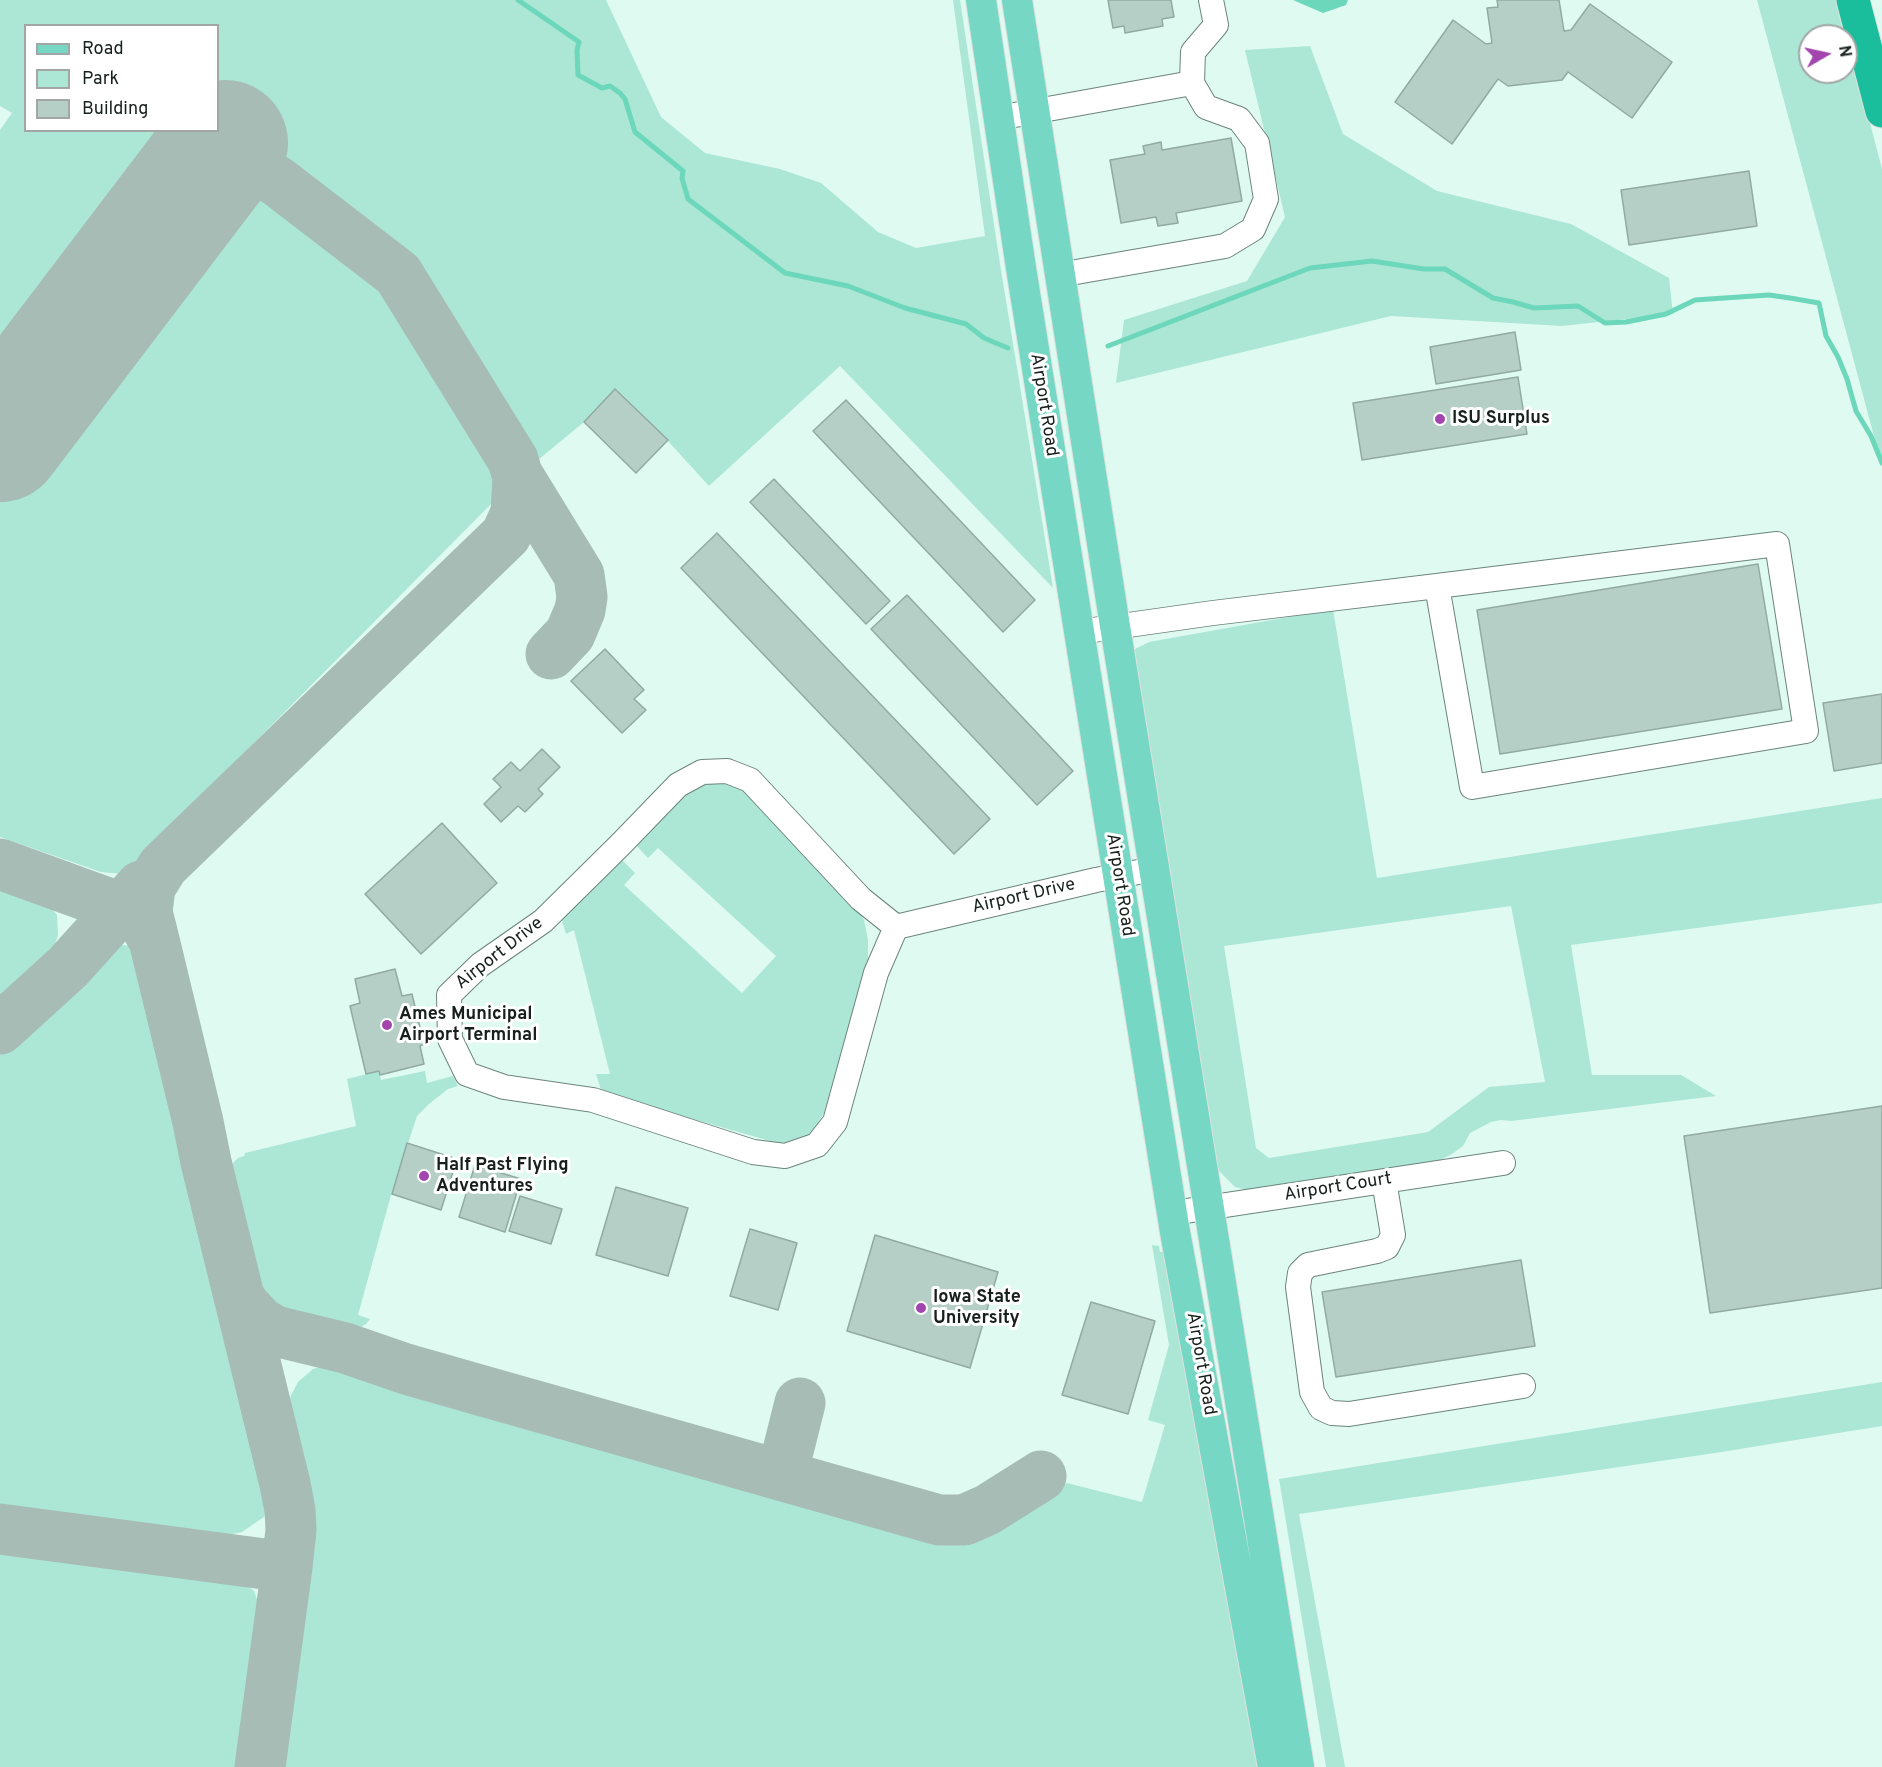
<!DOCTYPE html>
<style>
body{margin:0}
#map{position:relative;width:1882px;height:1767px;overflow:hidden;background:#dffaf1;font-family:Overpass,sans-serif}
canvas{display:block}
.legend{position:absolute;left:24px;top:24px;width:195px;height:108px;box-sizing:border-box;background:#fff;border:2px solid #a2a6a5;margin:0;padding:8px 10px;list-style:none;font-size:18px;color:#17201d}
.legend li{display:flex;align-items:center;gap:12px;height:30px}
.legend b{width:30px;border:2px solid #a2a6a5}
.north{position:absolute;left:1798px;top:24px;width:60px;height:60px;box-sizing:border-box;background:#fff;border:2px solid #a2a6a5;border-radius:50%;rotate:81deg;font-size:16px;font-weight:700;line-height:24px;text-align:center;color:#17201d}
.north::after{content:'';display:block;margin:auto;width:21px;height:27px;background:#a345ae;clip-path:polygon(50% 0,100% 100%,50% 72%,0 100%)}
</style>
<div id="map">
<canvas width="1882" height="1767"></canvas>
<ul class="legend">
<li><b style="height:8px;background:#76d8c4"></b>Road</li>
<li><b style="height:16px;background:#ace7d5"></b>Park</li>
<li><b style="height:16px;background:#b5cfc6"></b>Building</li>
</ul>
<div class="north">N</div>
</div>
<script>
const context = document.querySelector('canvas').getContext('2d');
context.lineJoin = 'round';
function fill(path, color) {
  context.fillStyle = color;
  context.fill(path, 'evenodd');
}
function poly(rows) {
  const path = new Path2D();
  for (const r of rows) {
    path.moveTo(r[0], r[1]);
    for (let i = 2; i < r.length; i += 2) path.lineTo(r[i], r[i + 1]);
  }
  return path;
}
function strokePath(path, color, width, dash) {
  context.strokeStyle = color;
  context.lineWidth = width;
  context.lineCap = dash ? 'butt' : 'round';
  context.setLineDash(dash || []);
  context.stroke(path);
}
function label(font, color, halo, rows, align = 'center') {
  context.font = font + ' Overpass,sans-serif';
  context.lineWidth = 6;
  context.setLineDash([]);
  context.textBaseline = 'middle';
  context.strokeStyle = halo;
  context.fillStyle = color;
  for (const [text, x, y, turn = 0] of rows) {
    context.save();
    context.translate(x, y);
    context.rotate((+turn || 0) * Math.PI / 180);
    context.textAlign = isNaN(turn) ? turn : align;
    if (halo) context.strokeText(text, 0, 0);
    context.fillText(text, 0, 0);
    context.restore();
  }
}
const green = poly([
 [0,0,606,0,661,117,705,153,780,169,821,183,878,232,916,248,985,236,953,0,960,0,1000,264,1053,588,840,366,709,486,667,440,616,389,584,422,538,460,411,257,218,107,218,26,26,26,26,130,185,130,189,137,0,386,0,130,12,113,0,106],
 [1757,0,1838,0,1882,169,1882,466],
 [1810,36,1846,36,1846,72,1810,72],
 [1310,46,1343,134,1437,191,1571,224,1669,278,1673,314,1562,326,1391,316,1116,383,1124,320,1247,281,1285,217,1245,50],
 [232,183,266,193,387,282,497,463,502,493,124,874,101,872,0,837,0,490],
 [1333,609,1377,878,1882,798,1882,903,1571,945,1592,1075,1681,1075,1716,1096,1511,1121,1501,1120,1491,1122,1470,1133,1463,1146,1452,1154,1436,1162,1251,1191,1235,1187,1216,1168,1132,662,1135,649,1149,642],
 [1511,906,1545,1082,1489,1087,1428,1132,1269,1158,1256,1148,1224,946],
 [721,779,744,786,851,899,864,920,868,940,868,960,824,1113,811,1134,796,1142,777,1143,602,1093,596,1074,610,1074,574,930,566,934,560,914,619,857,635,873,624,885,742,993,776,956,658,848,648,858,633,842,685,789],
 [0,877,19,884,43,898,57,915,58,935,51,956,0,1005],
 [113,944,142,947,193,1167,270,1479,271,1495,264,1517,242,1532,215,1538,0,1509,0,1047],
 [379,1071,381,1080,425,1071,427,1083,453,1076,458,1086,448,1089,429,1104,417,1116,391,1195,358,1315,370,1319,366,1324,356,1330,350,1332,343,1332,286,1315,286,1313,270,1303,258,1290,254,1279,251,1279,228,1184,230,1183,230,1170,233,1163,238,1158,244,1156,245,1153,356,1126,347,1079],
 [1152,1245,1159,1246,1160,1252,1165,1251,1263,1767,277,1767,305,1562,307,1527,305,1500,288,1424,287,1412,291,1395,298,1382,313,1369,331,1364,349,1366,937,1533,984,1530,1067,1483,1142,1502,1165,1425,1148,1420,1169,1345],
 [1882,1382,1882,1426,1715,1453,1299,1514,1345,1767,1326,1767,1279,1479],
 [0,1541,203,1568,234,1575,254,1591,265,1621,246,1767,0,1767]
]);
const water = poly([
 [1293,0,1348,0,1346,5,1323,13]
]);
const stream = poly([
 [518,0,579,42,577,50,578,75,602,88,610,86,620,93,625,99,635,132,683,171,682,178,688,199,785,273,848,286,905,308,966,324,984,338,1008,348],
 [1108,346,1310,268,1372,261,1424,269,1445,269,1493,298,1513,302,1534,308,1578,306,1605,323,1626,322,1666,314,1695,300,1769,295,1790,298,1819,303,1826,336,1838,357,1847,379,1856,411,1871,436,1882,463]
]);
const taxiway = poly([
 [517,474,579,575,582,597,580,610,570,634,551,654],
 [0,864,121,908,144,923,154,940,198,1122,206,1162,285,1484,290,1510,291,1530,287,1567,260,1767],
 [154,940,147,912,150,887,163,866,506,535,516,513,518,477,513,460,398,274,277,181,262,173,250,171,228,171,199,177,200,159,196,130],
 [0,1029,68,967,141,886],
 [239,1297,245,1306,260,1322,275,1331,345,1348,406,1369,483,1391,939,1520,964,1520,987,1510,1041,1476],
 [782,1475,800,1403],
 [0,1529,287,1567]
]);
const runway = poly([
 [0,439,225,143]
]);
const building = poly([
 [1108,0,1171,0,1174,17,1162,19,1163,26,1125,33,1124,26,1113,28,1108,0],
 [1497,0,1559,0,1564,31,1571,30,1590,4,1672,62,1632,118,1568,72,1562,80,1508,86,1498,79,1452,144,1395,102,1453,20,1486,44,1492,43,1487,8,1498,7,1497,0],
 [1231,138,1242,201,1176,213,1178,223,1158,226,1156,217,1121,223,1110,160,1145,154,1143,146,1161,142,1162,150,1231,138],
 [1749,171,1757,226,1629,245,1621,190,1749,171],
 [1515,332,1521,370,1436,384,1430,347,1515,332],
 [1518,377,1527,434,1362,460,1353,403,1518,377],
 [615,389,668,440,636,473,584,422,615,389],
 [846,400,1035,600,1003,632,813,431,846,400],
 [774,479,890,601,866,624,750,502,774,479],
 [717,533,990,819,954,854,681,568,717,533],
 [1758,564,1782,709,1500,754,1477,610,1758,564],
 [907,595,1073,771,1037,805,871,629,907,595],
 [605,649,644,690,634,699,646,710,622,733,571,681,605,649],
 [1882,694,1882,763,1834,771,1823,703,1882,694],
 [542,749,560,767,538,789,543,794,525,812,518,806,501,822,484,804,501,787,493,779,511,762,520,771,542,749],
 [442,823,497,883,421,954,365,894,442,823],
 [395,969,402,996,412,994,424,1044,420,1046,424,1064,380,1075,379,1071,366,1074,350,1006,360,1003,355,979,395,969],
 [1882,1106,1882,1288,1710,1313,1684,1136,1882,1106],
 [407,1143,457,1159,441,1210,392,1194,407,1143],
 [475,1165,521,1179,505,1232,459,1217,475,1165],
 [616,1187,688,1208,668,1276,596,1255,616,1187],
 [520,1196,562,1209,551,1244,509,1231,520,1196],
 [750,1229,797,1243,778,1310,730,1296,750,1229],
 [875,1235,998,1272,970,1368,847,1331,875,1235],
 [1521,1260,1535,1346,1336,1377,1322,1292,1521,1260],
 [1091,1302,1155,1321,1128,1414,1062,1395,1091,1302]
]);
const minor = poly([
 [998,118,1192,83,1193,52,1216,25,1211,0],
 [1059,275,1225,246,1253,229,1266,199,1257,143,1239,119,1206,107,1192,83],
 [1079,632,1213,613,1437,586,1472,787,1806,731,1777,544,1437,586],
 [727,771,750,780,861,899,896,927,876,973,835,1122,817,1145,785,1156,753,1152,593,1100,504,1087,467,1074,450,1039,449,995,480,965,543,921,621,844,678,785,702,772,727,771],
 [896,927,1096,880,1154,869],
 [1384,1181,1393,1235,1387,1247,1377,1251,1308,1265,1300,1273,1298,1287,1312,1392,1321,1408,1332,1413,1349,1414,1523,1386],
 [1173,1213,1503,1163]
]);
const major = poly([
 [981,0,1021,268,1175,1232,1273,1767],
 [1017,0,1115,626,1299,1767]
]);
const highway = poly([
 [1853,0,1882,111]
]);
const markers = [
 [1440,419,6,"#a345ae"],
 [387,1025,6,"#a345ae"],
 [424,1176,6,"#a345ae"],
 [921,1308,6,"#a345ae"]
];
const streetNames = [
 ["Airport Road",1043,405,81],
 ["Airport Road",1119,885,81],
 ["Airport Drive",1024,897,-13],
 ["Airport Drive",500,954,-38],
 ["Airport Court",1338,1188,-9],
 ["Airport Road",1200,1364,80]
];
const poiNames = [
 ["ISU Surplus",1452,419],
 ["Ames Municipal",399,1015],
 ["Airport Terminal",399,1036],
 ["Half Past Flying",436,1166],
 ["Adventures",436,1187],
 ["Iowa State",933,1298],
 ["University",933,1319]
];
fill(green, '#ace7d5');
fill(water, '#6cd7ba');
strokePath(stream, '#6cd7ba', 5);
strokePath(taxiway, '#a6bcb5', 51);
strokePath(runway, '#a6bcb5', 126);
fill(building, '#b5cfc6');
strokePath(building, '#91aaa2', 1.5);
strokePath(minor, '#6c847c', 26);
strokePath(major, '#dfe0df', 32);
strokePath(highway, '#dfe0df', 35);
strokePath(minor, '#fff', 24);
strokePath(major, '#76d8c4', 30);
strokePath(highway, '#1abe9c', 33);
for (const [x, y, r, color] of markers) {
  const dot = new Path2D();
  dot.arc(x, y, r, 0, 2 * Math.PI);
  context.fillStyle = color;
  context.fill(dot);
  strokePath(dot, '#fff', 2);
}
label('18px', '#17201d', '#fff', streetNames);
label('bold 18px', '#17201d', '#fff', poiNames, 'left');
</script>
